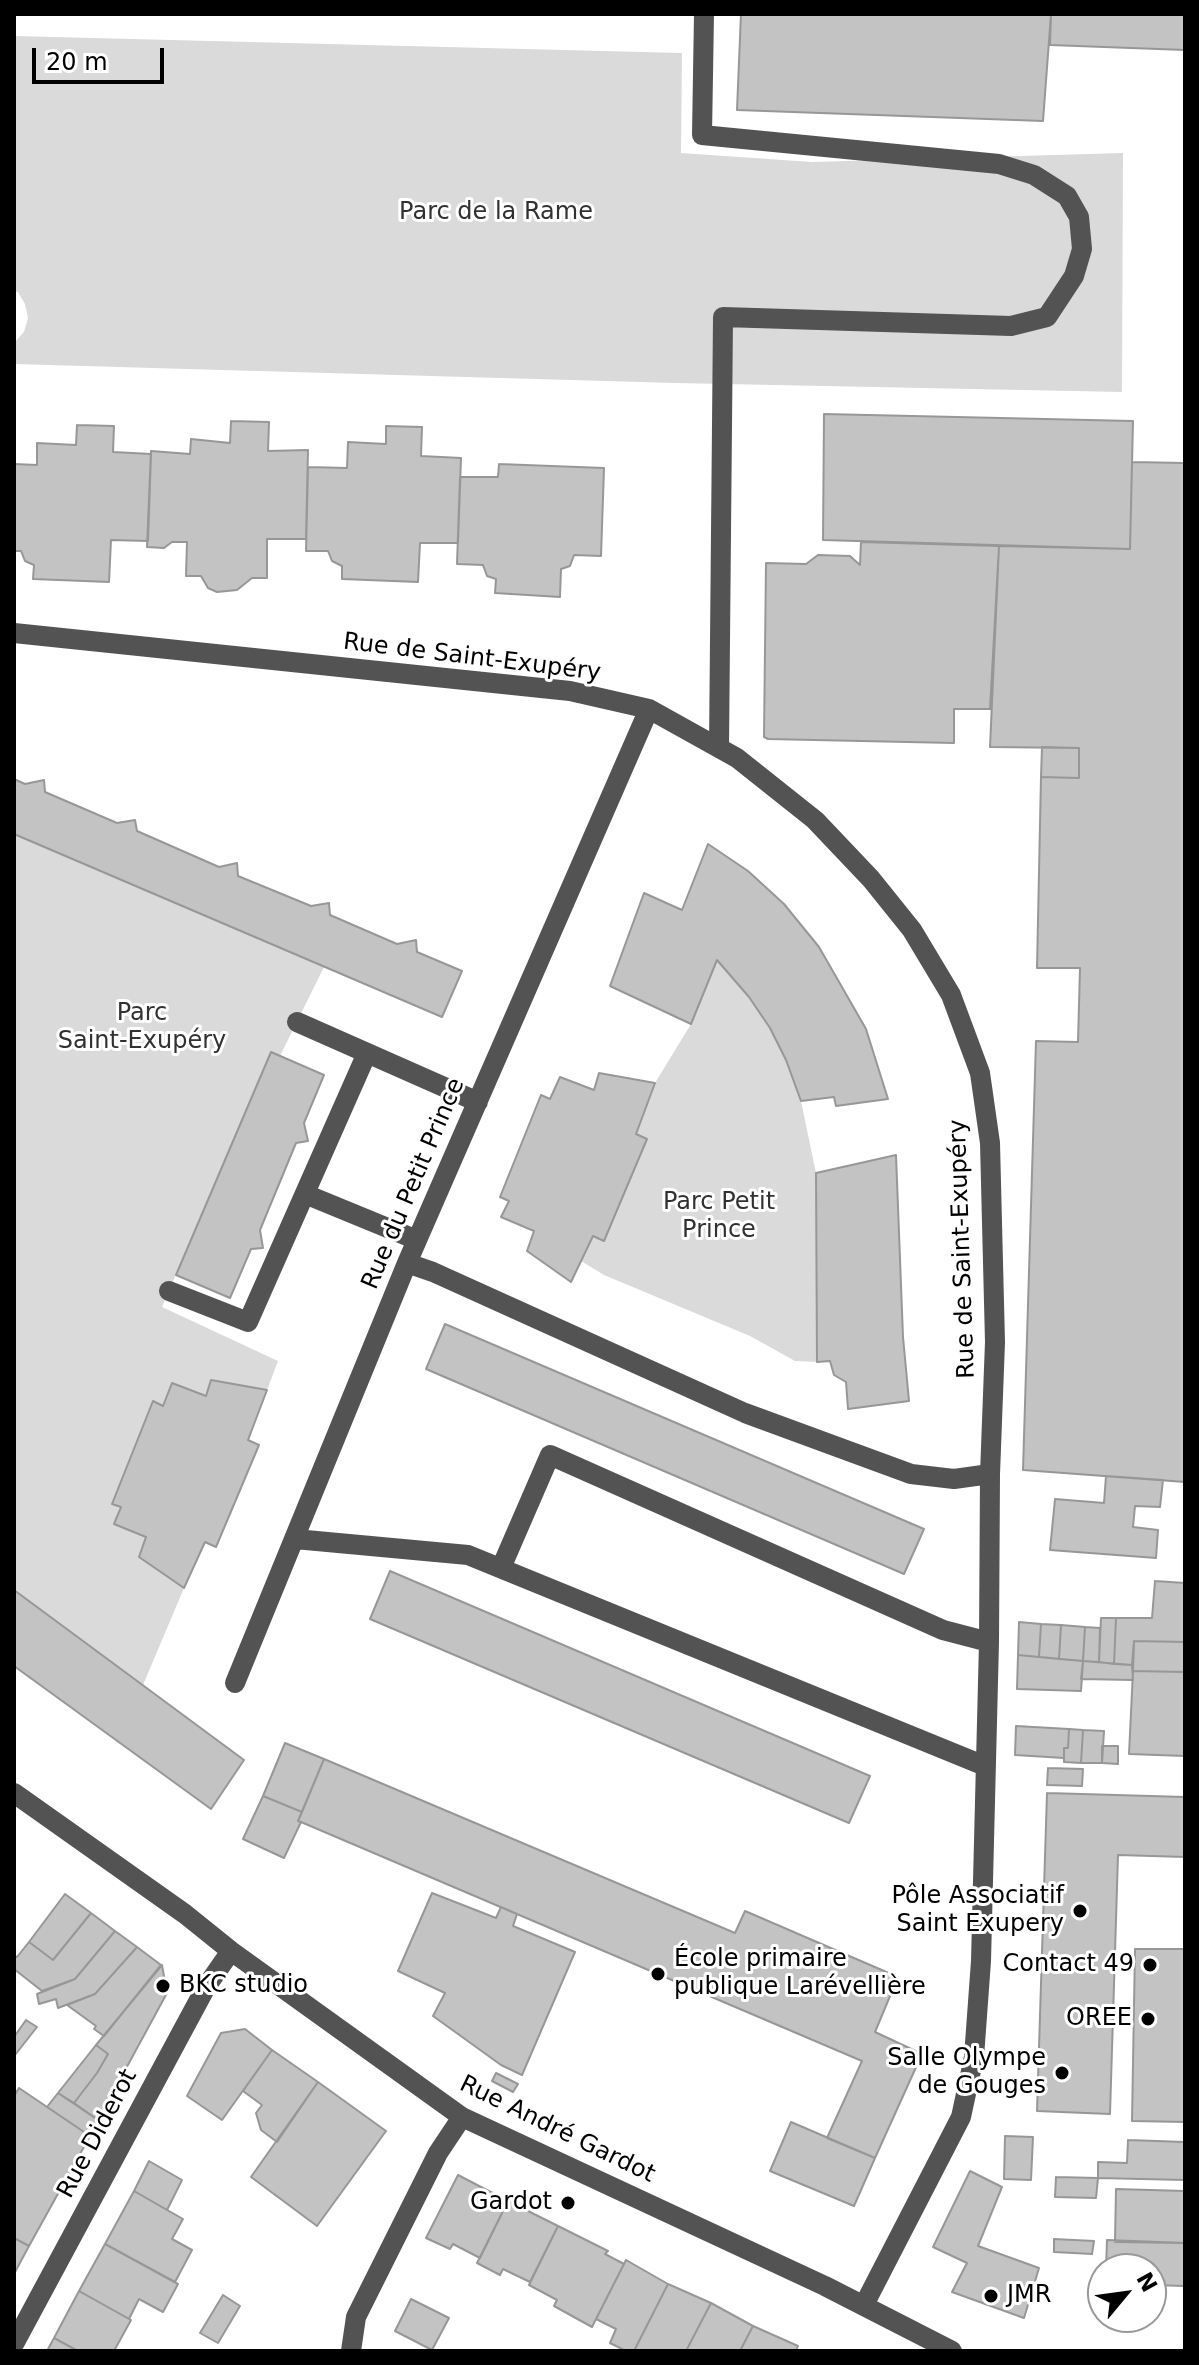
<!DOCTYPE html>
<meta charset="utf-8">
<style>
body{margin:0}
#map{position:relative;width:1199px;height:2365px;overflow:hidden;background:#fff;font-family:"DejaVu Sans",sans-serif}
canvas{display:block}
.frame{position:absolute;inset:0;border:16px solid #000;pointer-events:none}
.north{position:absolute;left:1087px;top:2253px;width:80px;height:80px;box-sizing:border-box;background:#fff;border:2px solid #999;border-radius:50%;rotate:61deg;font-size:22px;font-weight:700;line-height:32px;text-align:center;color:#000}
.north::after{content:'';display:block;margin:auto;width:28px;height:36px;background:#000;clip-path:polygon(50% 0,100% 100%,50% 72%,0 100%)}
.scale{position:absolute;left:32px;top:48px;width:132px;height:36px;box-sizing:border-box;border:4px solid #000;border-top:0;padding-left:10px;font-size:24px;line-height:28px;white-space:nowrap;color:#000;-webkit-text-stroke:6px #fff;paint-order:stroke}
</style>
<div id="map">
<canvas width="1199" height="2365"></canvas>
<div class="frame"></div>
<div class="north">N</div>
<div class="scale">20 m</div>
</div>
<script>
const context = document.querySelector('canvas').getContext('2d');
context.lineJoin = 'round';
function fill(path, color) {
  context.fillStyle = color;
  context.fill(path, 'evenodd');
}
function poly(rows) {
  const path = new Path2D();
  for (const r of rows) {
    path.moveTo(r[0], r[1]);
    for (let i = 2; i < r.length; i += 2) path.lineTo(r[i], r[i + 1]);
  }
  return path;
}
function strokePath(path, color, width, dash) {
  context.strokeStyle = color;
  context.lineWidth = width;
  context.lineCap = dash ? 'butt' : 'round';
  context.setLineDash(dash || []);
  context.stroke(path);
}
function label(font, color, halo, rows, align = 'center') {
  context.font = font + ' "DejaVu Sans",sans-serif';
  context.lineWidth = 6;
  context.setLineDash([]);
  context.textBaseline = 'middle';
  context.strokeStyle = halo;
  context.fillStyle = color;
  for (const [text, x, y, turn = 0] of rows) {
    context.save();
    context.translate(x, y);
    context.rotate((+turn || 0) * Math.PI / 180);
    context.textAlign = isNaN(turn) ? turn : align;
    if (halo) context.strokeText(text, 0, 0);
    context.fillText(text, 0, 0);
    context.restore();
  }
}
const green = poly([
 [14,36,682,53,681,153,812,162,1123,153,1122,392,675,383,14,364,14,343,24,332,28,318,25,304,18,292,14,291],
 [14,834,324,967,280,1056,271,1053,162,1307,278,1361,267,1390,211,1380,206,1396,172,1384,163,1406,153,1402,114,1524,146,1537,139,1557,184,1588,143,1685,14,1590],
 [717,960,749,997,770,1028,786,1060,801,1101,816,1173,817,1362,795,1361,750,1336,604,1275,581,1261,593,1236,603,1241,647,1139,636,1134,655,1083,691,1024]
]);
const building = poly([
 [741,14,1051,14,1043,121,737,110,741,14],
 [1051,14,1185,14,1185,50,1050,45,1051,14],
 [824,414,1133,421,1130,549,823,540,824,414],
 [231,421,269,422,268,451,308,450,306,539,267,539,267,578,252,578,237,590,217,592,208,588,201,576,186,576,187,542,172,542,164,548,147,547,151,451,190,454,191,439,230,443,231,421],
 [77,425,114,426,113,452,151,454,148,541,111,540,109,582,33,579,34,565,25,561,21,551,14,551,14,464,37,465,37,443,76,445,77,425],
 [386,426,422,427,421,456,461,458,458,543,420,543,418,582,342,579,342,566,332,561,328,551,306,551,308,467,347,468,348,442,386,444,386,426],
 [1132,462,1185,463,1185,1482,1023,1470,1036,1041,1078,1042,1080,968,1037,968,1041,777,1079,778,1079,748,990,747,999,546,1130,549,1132,462],
 [499,464,604,468,601,556,574,555,570,566,561,569,560,597,495,593,496,579,487,576,483,565,457,564,460,477,498,477,499,464],
 [861,542,999,546,990,709,954,709,954,743,768,739,764,737,766,563,806,564,818,555,850,556,860,565,861,542],
 [1042,747,1079,748,1079,778,1041,777,1042,747],
 [14,779,25,784,44,780,45,792,117,823,135,820,137,831,219,867,237,863,238,876,311,906,329,903,330,915,397,944,416,940,417,952,462,971,442,1017,14,834,14,779],
 [708,844,748,871,784,904,819,947,866,1029,888,1099,836,1106,834,1097,801,1101,786,1060,770,1028,749,997,717,960,691,1024,610,986,644,893,682,910,708,844],
 [271,1052,324,1075,304,1123,308,1141,296,1143,260,1230,263,1248,251,1249,230,1298,176,1275,271,1052],
 [599,1073,655,1083,636,1134,647,1139,604,1241,593,1236,571,1282,527,1251,534,1231,501,1217,509,1201,500,1197,541,1095,550,1099,560,1077,594,1090,599,1073],
 [896,1155,903,1337,909,1401,848,1409,846,1382,834,1375,830,1361,817,1362,816,1173,896,1155],
 [445,1324,924,1529,904,1574,426,1369,445,1324],
 [211,1380,267,1390,248,1440,259,1445,216,1547,205,1542,184,1588,139,1557,146,1537,114,1524,121,1507,112,1504,153,1401,163,1406,172,1383,206,1396,211,1380],
 [1106,1476,1163,1480,1160,1507,1135,1506,1133,1527,1158,1530,1156,1558,1050,1550,1055,1499,1104,1503,1106,1476],
 [390,1571,870,1776,849,1823,370,1619,390,1571],
 [1155,1581,1185,1583,1185,1642,1134,1641,1132,1665,1114,1664,1116,1618,1152,1618,1155,1581],
 [14,1590,244,1760,211,1809,14,1666,14,1590],
 [1101,1618,1116,1618,1114,1664,1099,1662,1101,1618],
 [1019,1622,1041,1624,1039,1657,1018,1655,1019,1622],
 [1041,1624,1061,1625,1059,1659,1039,1657,1041,1624],
 [1061,1625,1085,1627,1083,1661,1059,1659,1061,1625],
 [1085,1627,1100,1628,1099,1662,1083,1661,1085,1627],
 [1134,1641,1185,1642,1185,1672,1133,1671,1134,1641],
 [1018,1655,1083,1661,1081,1691,1017,1689,1018,1655],
 [1083,1661,1132,1665,1133,1680,1081,1679,1083,1661],
 [1133,1671,1185,1672,1185,1756,1129,1754,1133,1671],
 [1016,1726,1069,1729,1068,1748,1064,1748,1064,1758,1015,1755,1016,1726],
 [1069,1729,1083,1730,1081,1763,1064,1762,1064,1748,1068,1748,1069,1729],
 [1083,1730,1104,1731,1102,1763,1081,1763,1083,1730],
 [285,1743,324,1759,302,1812,263,1796,285,1743],
 [1102,1746,1118,1746,1118,1764,1102,1763,1102,1746],
 [324,1759,735,1933,745,1911,898,1977,875,2032,922,2054,875,2158,827,2138,862,2061,301,1822,298,1821,324,1759],
 [1048,1768,1083,1769,1082,1786,1047,1785,1048,1768],
 [1047,1793,1185,1797,1185,1857,1118,1855,1110,2114,1037,2111,1047,1793],
 [263,1796,302,1812,298,1821,301,1822,284,1858,243,1839,263,1796],
 [432,1893,496,1918,501,1907,517,1914,513,1926,575,1952,522,2075,501,2065,433,2016,445,1993,398,1971,432,1893],
 [65,1894,91,1913,53,1960,29,1942,65,1894],
 [91,1913,115,1931,75,1979,42,1991,14,1969,14,1956,17,1957,29,1942,53,1960,91,1913],
 [115,1931,137,1947,95,1994,58,2008,56,1999,39,2004,37,1994,75,1979,115,1931],
 [137,1947,161,1965,104,2036,94,2029,96,2026,67,2005,95,1994,137,1947],
 [1135,1949,1185,1949,1185,2122,1132,2121,1135,1949],
 [162,1965,167,1993,98,2120,74,2103,97,2073,108,2054,96,2045,162,1965],
 [26,2020,37,2027,15,2055,14,2037,26,2020],
 [245,2029,272,2050,222,2120,187,2096,221,2033,245,2029],
 [96,2045,108,2054,97,2073,74,2103,58,2093,96,2045],
 [272,2050,318,2082,277,2142,261,2130,256,2113,262,2105,243,2091,272,2050],
 [496,2073,518,2084,513,2092,492,2081,496,2073],
 [318,2082,386,2131,317,2226,251,2177,318,2082],
 [19,2088,90,2136,29,2246,14,2238,14,2096,19,2088],
 [58,2093,98,2120,90,2136,47,2107,58,2093],
 [791,2122,875,2158,854,2206,770,2171,791,2122],
 [1005,2136,1033,2137,1031,2180,1004,2179,1005,2136],
 [1128,2140,1185,2142,1185,2180,1098,2178,1098,2162,1127,2163,1128,2140],
 [149,2161,182,2180,167,2210,134,2191,149,2161],
 [970,2171,1002,2187,978,2246,1039,2268,1024,2318,952,2292,967,2263,933,2247,970,2171],
 [458,2175,508,2201,480,2258,453,2244,450,2249,426,2238,458,2175],
 [1056,2177,1098,2178,1096,2198,1055,2197,1056,2177],
 [1116,2189,1185,2191,1185,2243,1115,2242,1116,2189],
 [134,2191,183,2219,172,2239,192,2250,175,2282,105,2244,134,2191],
 [508,2201,558,2226,530,2282,503,2269,500,2275,477,2263,508,2201],
 [558,2226,608,2251,605,2254,624,2264,592,2327,554,2306,557,2300,529,2285,558,2226],
 [14,2238,29,2246,14,2274,14,2238],
 [1054,2239,1094,2241,1092,2254,1054,2252,1054,2239],
 [1107,2240,1185,2243,1185,2286,1151,2285,1151,2269,1106,2269,1107,2240],
 [105,2244,178,2284,163,2312,139,2299,129,2319,79,2291,105,2244],
 [626,2260,668,2284,634,2351,626,2351,610,2343,616,2329,596,2319,626,2260],
 [668,2284,711,2303,686,2351,634,2351,668,2284],
 [79,2291,131,2320,114,2351,78,2351,54,2338,79,2291],
 [223,2295,240,2306,218,2343,200,2333,223,2295],
 [411,2299,449,2318,432,2350,395,2331,411,2299],
 [711,2303,753,2326,740,2351,686,2351,711,2303],
 [753,2326,798,2346,796,2351,740,2351,753,2326],
 [54,2338,78,2351,47,2351,54,2338]
]);
const minor = poly([
 [704,14,702,135,999,164,1034,175,1067,196,1079,217,1082,249,1074,276,1047,317,1011,326,723,317,719,748],
 [14,633,570,691,649,709,737,758,815,820,871,879,912,930,951,995,980,1073,990,1143,995,1342,990,1474,989,1642,981,1961,974,2057,961,2117,864,2305],
 [297,1022,478,1102],
 [305,1194,417,1240],
 [407,1263,433,1272,745,1413,911,1474,954,1479,990,1474],
 [169,1291,248,1322,367,1053],
 [295,1539,468,1555,985,1766],
 [501,1568,550,1455,943,1630,989,1642],
 [235,1683,407,1263,649,709],
 [14,1793,185,1914,231,1951,462,2117,825,2286,952,2351],
 [14,2344,206,1987,231,1951],
 [351,2351,356,2317,438,2153,462,2117]
]);
const markers = [
 [1080,1911,8,"#000"],
 [1150,1965,8,"#000"],
 [658,1974,8,"#000"],
 [163,1986,8,"#000"],
 [1148,2019,8,"#000"],
 [1062,2073,8,"#000"],
 [568,2203,8,"#000"],
 [991,2296,8,"#000"]
];
const parkNames = [
 ["Parc de la Rame",496,213],
 ["Parc",142,1014],
 ["Saint-Exupéry",142,1042],
 ["Parc Petit",719,1203],
 ["Prince",719,1231]
];
const streetNames = [
 ["Rue de Saint-Exupéry",472,658,7],
 ["Rue du Petit Prince",414,1184,-67],
 ["Rue de Saint-Exupéry",963,1249,-92],
 ["Rue André Gardot",557,2130,26],
 ["Rue Diderot",98,2134,-62]
];
const poiNames = [
 ["Pôle Associatif",1064,1897],
 ["Saint Exupery",1064,1925],
 ["École primaire",674,1960,"left"],
 ["publique Larévellière",674,1988,"left"],
 ["Contact 49",1134,1965],
 ["BKC studio",179,1986,"left"],
 ["OREE",1132,2019],
 ["Salle Olympe",1046,2059],
 ["de Gouges",1046,2087],
 ["Gardot",552,2203],
 ["JMR",1007,2296,"left"]
];
fill(green, '#dadada');
fill(building, '#c3c3c3');
strokePath(building, '#979797', 2);
strokePath(minor, '#535353', 20);
for (const [x, y, r, color] of markers) {
  const dot = new Path2D();
  dot.arc(x, y, r, 0, 2 * Math.PI);
  context.fillStyle = color;
  context.fill(dot);
  strokePath(dot, '#fff', 3);
}
label('24px', '#313131', '#fff', parkNames);
label('24px', '#000', '#fff', streetNames);
label('24px', '#000', '#fff', poiNames, 'right');
</script>
